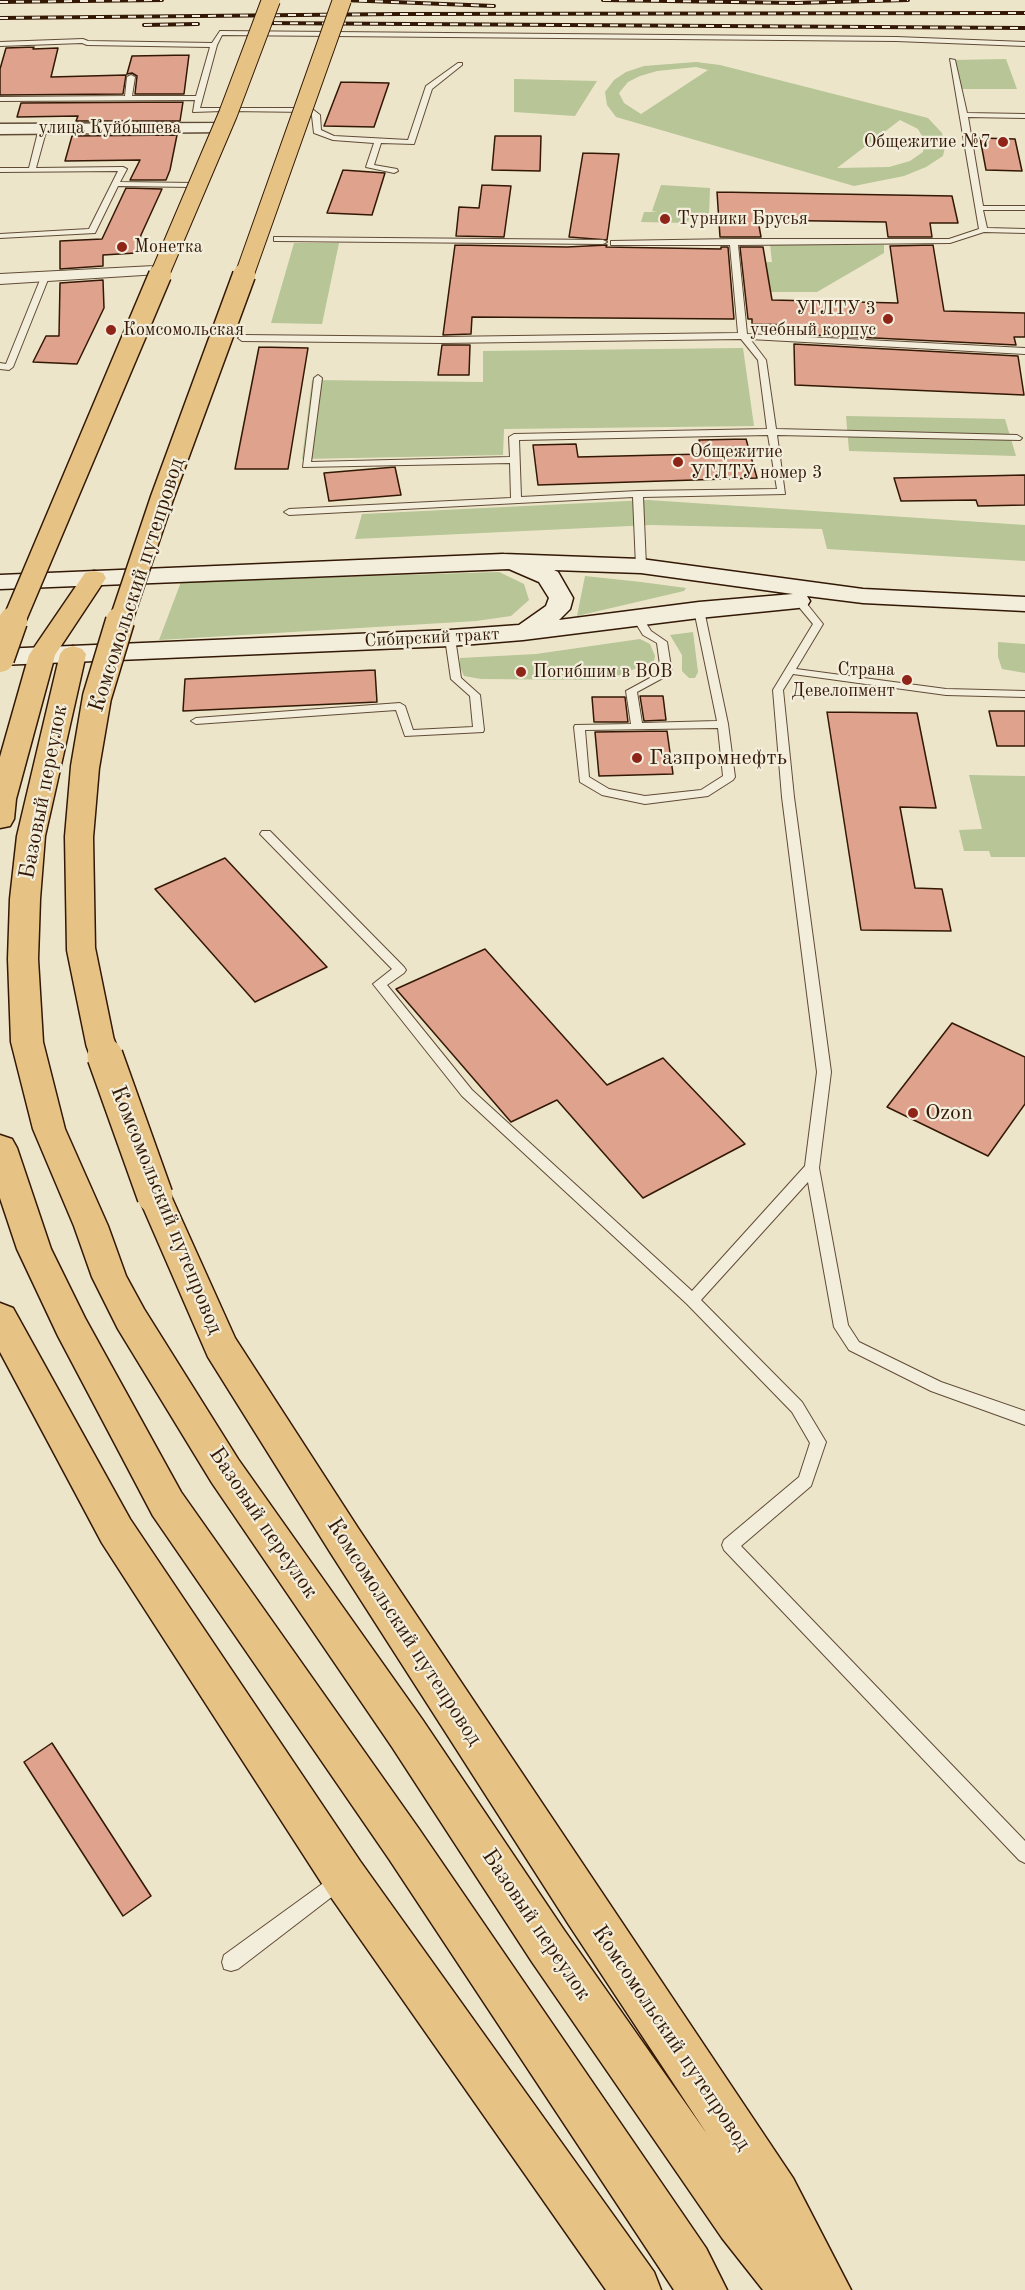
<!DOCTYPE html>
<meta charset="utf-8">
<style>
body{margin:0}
canvas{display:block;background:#ece5c9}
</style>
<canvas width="1025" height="2290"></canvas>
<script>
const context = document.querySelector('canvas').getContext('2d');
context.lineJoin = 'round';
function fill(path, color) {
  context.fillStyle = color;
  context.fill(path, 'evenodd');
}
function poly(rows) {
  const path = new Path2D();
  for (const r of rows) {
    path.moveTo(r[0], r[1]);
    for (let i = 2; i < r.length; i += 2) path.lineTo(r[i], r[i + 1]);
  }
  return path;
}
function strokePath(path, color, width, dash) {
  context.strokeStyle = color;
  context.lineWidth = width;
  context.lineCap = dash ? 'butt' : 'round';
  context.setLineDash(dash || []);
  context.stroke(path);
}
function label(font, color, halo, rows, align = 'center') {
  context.font = font + ' "Old Standard TT",serif';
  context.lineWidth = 4.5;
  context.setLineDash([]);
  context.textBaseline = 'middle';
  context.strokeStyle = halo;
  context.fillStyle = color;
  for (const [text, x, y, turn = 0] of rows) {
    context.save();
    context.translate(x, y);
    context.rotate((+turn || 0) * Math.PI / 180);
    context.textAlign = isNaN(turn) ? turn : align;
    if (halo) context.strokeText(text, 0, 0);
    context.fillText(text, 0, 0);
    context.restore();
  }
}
const green = poly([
 [1006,59,1017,89,961,89,952,60],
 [696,62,720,65,928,118,942,133,945,147,943,156,926,167,904,176,854,186,616,117,607,105,605,92,614,80,626,72,644,66],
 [696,67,708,70,641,114,624,103,619,93,628,82,640,76,657,71],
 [900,120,918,129,925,141,923,152,910,161,889,167,837,168],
 [514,79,597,81,575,116,514,112],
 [661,185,710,188,709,217,690,215,688,223,641,222,644,212,657,212,652,211],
 [294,243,339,243,322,324,271,323],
 [770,244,884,245,884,253,817,292,758,292,750,263,772,262],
 [743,348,754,426,504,429,503,455,302,459,312,380,483,382,483,351],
 [846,416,1005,419,1016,456,849,451],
 [648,500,1025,525,1025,561,827,549,822,529,651,525,355,539,362,514],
 [499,572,524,584,529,600,511,616,476,621,159,640,181,582],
 [585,576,641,582,686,588,684,591,577,616],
 [693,632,698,672,695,678,689,678,682,671,682,655,670,635],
 [640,639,650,644,655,656,654,661,610,679,594,680,481,679,464,676,460,667,460,658,536,654],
 [998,642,1025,644,1025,673,1002,669,998,657],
 [969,775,1025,776,1025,857,991,857,989,851,964,851,959,830,982,829]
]);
const building = poly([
 [34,47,33,49,58,48,51,77,126,75,123,94,0,95,0,69,6,48,34,47],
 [189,55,184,94,135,94,137,76,132,73,127,74,132,56,189,55],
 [341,82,389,83,374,127,324,126,341,82],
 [183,102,180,121,76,121,78,116,17,117,21,103,183,102],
 [177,135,170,170,166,180,130,180,140,160,65,161,72,136,177,135],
 [495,136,541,136,540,171,492,170,495,136],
 [980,138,1015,139,1022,171,986,170,980,138],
 [583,153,619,154,607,240,569,237,583,153],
 [343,170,385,173,372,215,327,213,343,170],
 [482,185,511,186,504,237,456,236,459,207,479,208,482,185],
 [126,188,162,189,141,235,136,253,103,255,103,266,60,269,60,241,102,239,126,188],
 [717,192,952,196,958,223,930,223,932,237,888,237,886,222,758,220,761,237,720,237,717,192],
 [455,245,567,247,607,245,606,247,721,249,721,247,728,247,734,319,472,317,471,334,443,335,455,245],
 [933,245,944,311,1025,313,1025,337,1014,337,1016,345,794,334,794,325,752,324,752,319,748,319,740,247,763,247,772,300,898,303,890,246,933,245],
 [103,280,104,308,77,364,33,362,46,336,59,336,60,283,103,280],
 [794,344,1018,356,1024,395,795,385,794,344],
 [442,345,470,345,469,375,438,375,442,345],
 [259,347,308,348,288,469,235,469,259,347],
 [746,439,757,478,538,485,533,445,576,444,578,457,703,454,699,440,746,439],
 [395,467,401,495,329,501,324,473,395,467],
 [1025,475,1025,505,978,506,976,500,901,501,894,478,1025,475],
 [375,670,377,702,183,711,185,679,375,670],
 [640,696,663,696,666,720,644,721,640,696],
 [592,697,625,697,628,722,594,722,592,697],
 [989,711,1025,711,1025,746,997,746,989,711],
 [827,712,917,713,936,808,900,807,915,888,942,889,951,931,861,930,827,712],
 [667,731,673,774,599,776,595,732,667,731],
 [225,858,327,967,255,1002,155,889,225,858],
 [485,949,607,1085,663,1058,745,1144,643,1198,557,1100,511,1122,396,989,485,949],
 [952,1023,1025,1057,1025,1104,988,1156,887,1107,952,1023],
 [52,1743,151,1896,123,1916,24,1762,52,1743]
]);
const service = poly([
 [220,31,896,37,1025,42,1025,46,896,41,222,35,217,45,200,108,311,108,320,115,321,130,334,136,408,140,426,86,458,63,462,63,462,65,432,89,414,144,381,143,374,165,397,169,398,171,394,173,366,167,374,143,333,140,314,133,312,116,309,112,229,111,226,121,222,123,218,121,222,111,193,112,195,100,0,101,0,97,125,96,127,77,131,75,135,77,132,96,196,96,210,47,87,45,82,43,0,46,0,42,83,39,88,41,212,43,220,31],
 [950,59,955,60,967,113,1025,114,1025,118,968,117,983,206,1025,206,1025,210,983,210,987,228,1025,229,1025,233,984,232,950,243,738,245,747,334,1025,348,1025,354,750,339,766,360,776,429,1017,435,1022,438,1020,440,777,435,785,494,643,497,646,566,641,569,636,566,633,497,289,515,284,512,289,509,511,498,510,463,303,467,314,378,318,375,322,378,311,462,510,457,509,437,514,434,767,429,758,360,741,339,442,343,242,341,238,338,242,335,442,337,738,333,730,245,611,245,611,241,734,239,949,239,979,229,950,59],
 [768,435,777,489,638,491,521,497,519,440,768,435],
 [43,126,47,128,36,168,123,167,127,169,120,182,193,183,197,185,193,187,118,186,95,233,0,238,0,234,89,229,118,171,0,172,0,168,29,168,39,128,43,126],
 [274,237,603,240,607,242,603,244,277,241,274,241,274,237],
 [42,275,49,277,13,367,9,370,0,369,0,363,6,364,42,275],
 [799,598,803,599,823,624,796,669,946,689,1025,691,1025,697,946,695,793,674,783,690,794,797,831,1072,819,1168,848,1325,859,1342,941,1382,1025,1411,1025,1425,931,1391,849,1350,834,1327,808,1182,701,1300,802,1402,826,1442,811,1486,741,1546,1025,1841,1025,1863,1019,1860,724,1550,722,1545,724,1540,799,1477,810,1443,792,1412,687,1304,462,1096,373,984,392,969,260,834,262,831,270,831,404,967,406,970,404,973,387,985,472,1090,692,1291,805,1166,817,1072,782,797,773,690,813,624,794,601,799,598],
 [699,607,704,610,728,724,735,777,733,780,708,796,645,804,602,795,580,782,574,727,575,725,631,724,626,691,661,672,657,643,643,635,632,617,633,615,641,615,651,631,667,642,672,673,637,692,642,723,717,721,694,610,699,607],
 [718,728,723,776,701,790,645,796,609,789,589,777,585,730,718,728],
 [450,635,455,638,461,678,480,695,484,730,483,732,405,736,396,710,196,724,191,721,196,718,400,703,405,706,413,730,473,727,470,696,451,679,445,638,450,635],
 [340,1871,346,1874,349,1880,346,1886,238,1969,231,1971,224,1969,222,1962,224,1955,340,1871]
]);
const minor = poly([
 [154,266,159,268,162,271,159,274,0,284,0,274,154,266]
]);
const tertiary = poly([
 [220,123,226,124,229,128,226,132,0,134,0,124,220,123]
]);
const secondary = poly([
 [503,554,641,559,863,589,1025,597,1025,611,863,603,807,596,810,601,807,606,798,608,699,618,523,640,450,646,0,665,0,649,450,630,519,625,546,606,549,598,539,582,509,569,0,589,0,575,503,554],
 [554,570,641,573,793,594,699,602,559,620,570,609,573,598,558,572,554,570]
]);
const primary = poly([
 [94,571,103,573,106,578,55,655,16,799,14,819,10,826,0,828,0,757,29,655,85,573,94,571],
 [73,646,82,649,86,654,45,836,40,899,38,959,43,1042,65,1129,108,1226,126,1276,144,1309,238,1459,422,1719,564,1930,707,2134,569,1925,330,1552,208,1357,138,1196,143,1187,155,1183,167,1187,235,1338,358,1528,793,2178,851,2290,763,2290,722,2238,532,1962,392,1747,212,1483,118,1329,92,1277,74,1226,33,1129,11,1042,8,959,10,899,17,836,60,654,64,649,73,646],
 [0,1135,12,1139,17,1148,51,1249,85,1318,181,1492,419,1829,706,2248,727,2290,674,2290,389,1859,153,1516,58,1336,17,1249,0,1198,0,1135],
 [0,1303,13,1308,130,1519,360,1861,654,2272,661,2290,606,2290,328,1893,102,1543,0,1352,0,1303]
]);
const rail = poly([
 [343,0,494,6],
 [603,0,795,3,908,0],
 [0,2,162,0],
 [0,18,398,14,1025,13],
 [258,23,1025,28],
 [144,25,198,24]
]);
const primaryBridgeFar3 = poly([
 [159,276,228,114,271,0],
 [244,276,342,0]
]);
const primaryBridgeFar2 = poly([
 [13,623,160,275],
 [120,623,162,498,244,275]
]);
const primaryBridgeFar1 = poly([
 [0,658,13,621],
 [106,1058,100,1042,81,949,79,837,85,767,97,697,120,621]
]);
const primaryBridge = poly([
 [105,1056,155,1196]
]);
const markers = [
 [1003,142,6,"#8f2418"],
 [665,219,6,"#8f2418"],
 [122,247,6,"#8f2418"],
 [888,319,6,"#8f2418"],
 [111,330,6,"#8f2418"],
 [678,462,6,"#8f2418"],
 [521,672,6,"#8f2418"],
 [907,680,6,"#8f2418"],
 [637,758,6,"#8f2418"],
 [913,1113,6,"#8f2418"]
];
const farStreetnames = [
 ["улица Куйбышева",110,128],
 ["Сибирский тракт",432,638,-3]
];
const farPoinames = [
 ["Общежитие №7",991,142,"right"],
 ["Турники Брусья",677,219],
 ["Монетка",134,247],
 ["УГЛТУ 3",876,309,"right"],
 ["учебный корпус",876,330,"right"],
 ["Комсомольская",123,330],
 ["Общежитие",690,452],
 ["УГЛТУ номер 3",690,473],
 ["Страна",895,670,"right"],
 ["Девелопмент",895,691,"right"],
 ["Погибшим в ВОВ",533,672]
];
const streetNames = [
 ["Комсомольский путепровод",137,585,-72],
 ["Базовый переулок",44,792,-79],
 ["Комсомольский путепровод",166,1210,68],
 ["Базовый переулок",263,1523,56],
 ["Комсомольский путепровод",404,1632,57],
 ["Базовый переулок",536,1925,56],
 ["Комсомольский путепровод",671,2038,56]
];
const poiNames = [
 ["Газпромнефть",649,758],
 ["Ozon",925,1113]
];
fill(green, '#b7c597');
fill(building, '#dea28d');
strokePath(building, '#331805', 1.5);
strokePath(service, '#614b36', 2);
strokePath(minor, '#614b36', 2);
strokePath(tertiary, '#614b36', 3);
strokePath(secondary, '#331805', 3);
strokePath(primary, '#331805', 3);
fill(service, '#f3eedc');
fill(minor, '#f3eedc');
fill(tertiary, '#f3eedc');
fill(secondary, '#f3eedc');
fill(primary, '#e6c284');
strokePath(rail, '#331805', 4);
strokePath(rail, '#f3eedc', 2, [8]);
strokePath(primaryBridgeFar3, '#331805', 20, []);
strokePath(primaryBridgeFar2, '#331805', 25, []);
strokePath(primaryBridgeFar1, '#331805', 31, []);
strokePath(primaryBridge, '#331805', 38, []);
strokePath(primaryBridgeFar3, '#e6c284', 18);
strokePath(primaryBridgeFar2, '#e6c284', 22);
strokePath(primaryBridgeFar1, '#e6c284', 28);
strokePath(primaryBridge, '#e6c284', 35);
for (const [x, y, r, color] of markers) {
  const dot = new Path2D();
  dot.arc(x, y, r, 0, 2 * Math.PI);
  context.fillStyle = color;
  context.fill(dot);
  strokePath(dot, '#f3eedc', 2);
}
label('18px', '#331805', '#f3eedc', farStreetnames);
label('18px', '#331805', '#f3eedc', farPoinames, 'left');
label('22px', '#331805', '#f3eedc', streetNames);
label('22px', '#331805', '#f3eedc', poiNames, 'left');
</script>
